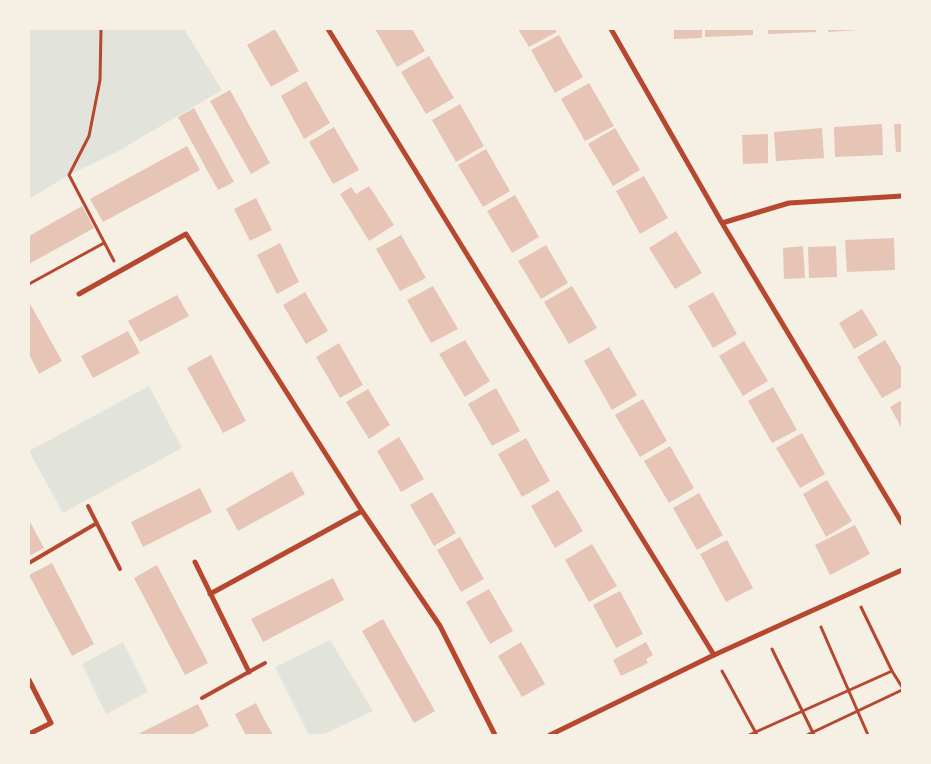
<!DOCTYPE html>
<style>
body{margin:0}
#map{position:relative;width:931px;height:764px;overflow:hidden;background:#f6efe4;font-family:"Sofia Sans Condensed",sans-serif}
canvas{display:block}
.frame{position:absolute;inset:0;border:30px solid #f6efe4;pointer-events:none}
</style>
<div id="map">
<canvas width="931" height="764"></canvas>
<div class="frame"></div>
</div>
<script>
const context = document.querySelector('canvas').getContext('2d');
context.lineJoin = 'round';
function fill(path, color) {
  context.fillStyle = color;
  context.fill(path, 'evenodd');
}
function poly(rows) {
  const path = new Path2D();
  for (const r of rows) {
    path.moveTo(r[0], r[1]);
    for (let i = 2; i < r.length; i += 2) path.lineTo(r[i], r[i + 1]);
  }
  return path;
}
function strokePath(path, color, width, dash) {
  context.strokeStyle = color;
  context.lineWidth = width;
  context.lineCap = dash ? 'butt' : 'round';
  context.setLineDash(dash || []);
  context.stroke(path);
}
const green = poly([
 [29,29,184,29,222,90,115,153,69,175,29,199],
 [149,386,182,448,63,513,29,451],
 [330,640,373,711,322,735,309,735,275,667],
 [123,642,148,692,106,714,82,664]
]);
const building = poly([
 [275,29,299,71,271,87,247,45],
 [375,29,412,29,425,51,397,67],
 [518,29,555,29,557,32,529,47],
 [674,29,702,29,702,38,674,39],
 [705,29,753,29,753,35,705,37],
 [768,29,816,29,816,32,768,34],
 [828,29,858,29,858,30,828,32],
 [559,35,583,77,555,93,531,50],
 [429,56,454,98,426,114,401,72],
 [306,81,330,123,304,139,281,96],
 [589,83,614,126,585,141,561,99],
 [230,90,270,163,251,174,210,101],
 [460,104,484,146,456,162,432,120],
 [194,108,234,182,218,190,178,117],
 [882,124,883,155,835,157,834,127],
 [894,124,902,124,902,152,896,152],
 [334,127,359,170,333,184,309,142],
 [615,128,640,170,613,186,588,144],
 [822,128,824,158,776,161,774,132],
 [768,134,768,163,743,164,742,135],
 [187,146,200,170,103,222,90,199],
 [486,149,510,191,483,207,458,165],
 [644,176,668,218,640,234,616,191],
 [369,186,394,225,369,241,340,194,351,187,356,194],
 [515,195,539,237,512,253,487,211],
 [256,198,272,230,250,241,234,209],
 [82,206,94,228,29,264,29,236],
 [676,231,702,273,675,289,649,248],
 [401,235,426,278,400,291,376,249],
 [894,238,895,270,847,272,845,240],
 [280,243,299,282,277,294,257,255],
 [546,245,568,283,541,299,518,261],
 [803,246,805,278,784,279,783,248],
 [836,246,837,277,809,278,808,247],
 [433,286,458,329,431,343,407,300],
 [572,286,597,328,569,344,544,302],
 [305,292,328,331,306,344,283,305],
 [713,292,737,334,713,348,688,306],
 [177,295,189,316,140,342,128,321],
 [29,302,62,361,39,374,29,354],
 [862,309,878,335,854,349,839,323],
 [128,331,140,353,93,378,81,356],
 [465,340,490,381,465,397,439,354],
 [885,340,902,369,902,387,882,398,857,357],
 [744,341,768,381,743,396,719,356],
 [339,343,363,385,340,398,316,357],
 [609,347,637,395,612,410,584,361],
 [211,355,246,421,223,433,187,368],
 [773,387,797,430,772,443,748,401],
 [496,388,520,431,492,446,468,404],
 [368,389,390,425,369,439,346,402],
 [643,399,667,441,640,457,615,415],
 [902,400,902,429,890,407],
 [802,433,825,474,800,488,776,448],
 [399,437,424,479,401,492,377,451],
 [526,438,550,481,522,497,498,454],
 [670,446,694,488,669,503,644,461],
 [292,471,305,494,238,531,226,509],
 [827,480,852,521,826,537,803,494],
 [200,488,212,512,143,547,131,522],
 [558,490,583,531,555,548,531,506],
 [432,492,456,533,434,546,410,505],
 [699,493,723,535,697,550,673,508],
 [29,520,44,548,29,556],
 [855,525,870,554,830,575,815,545],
 [460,537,484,579,461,592,437,550],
 [727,540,753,588,726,602,700,554],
 [592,544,617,586,589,602,565,560],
 [52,563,94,644,72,656,29,575],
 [157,565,208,663,185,675,134,578],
 [333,578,344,600,263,642,251,619],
 [489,589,513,631,490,644,466,602],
 [620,591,643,634,616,648,593,605],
 [383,619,435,711,414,723,362,631],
 [521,642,545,684,522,697,498,656],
 [646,642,653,655,646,659,648,663,621,676,613,660],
 [256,703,264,719,273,735,246,735,243,730,235,714],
 [198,704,209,726,191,735,136,735]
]);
const path = poly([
 [101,29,100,80,89,136,69,175,114,261],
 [29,284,104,243],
 [861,607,892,671],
 [821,627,868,735],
 [772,649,814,735],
 [722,671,757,735],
 [749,735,892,671,902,687],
 [807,735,902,690]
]);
const service = poly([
 [88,506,120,569],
 [29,563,97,523],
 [202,698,265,663]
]);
const minor = poly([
 [328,29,714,655],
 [611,29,722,223,902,523],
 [722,223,789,203,902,196],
 [79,294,186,234,362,511,440,626,495,735],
 [195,562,249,672],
 [210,594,362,511],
 [29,680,51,723,29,734],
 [550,735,714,655,902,570]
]);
fill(green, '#e2e4dc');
fill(building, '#e6c5b7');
strokePath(path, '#b5482f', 3);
strokePath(service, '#b5482f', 4);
strokePath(minor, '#b5482f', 5);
</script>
